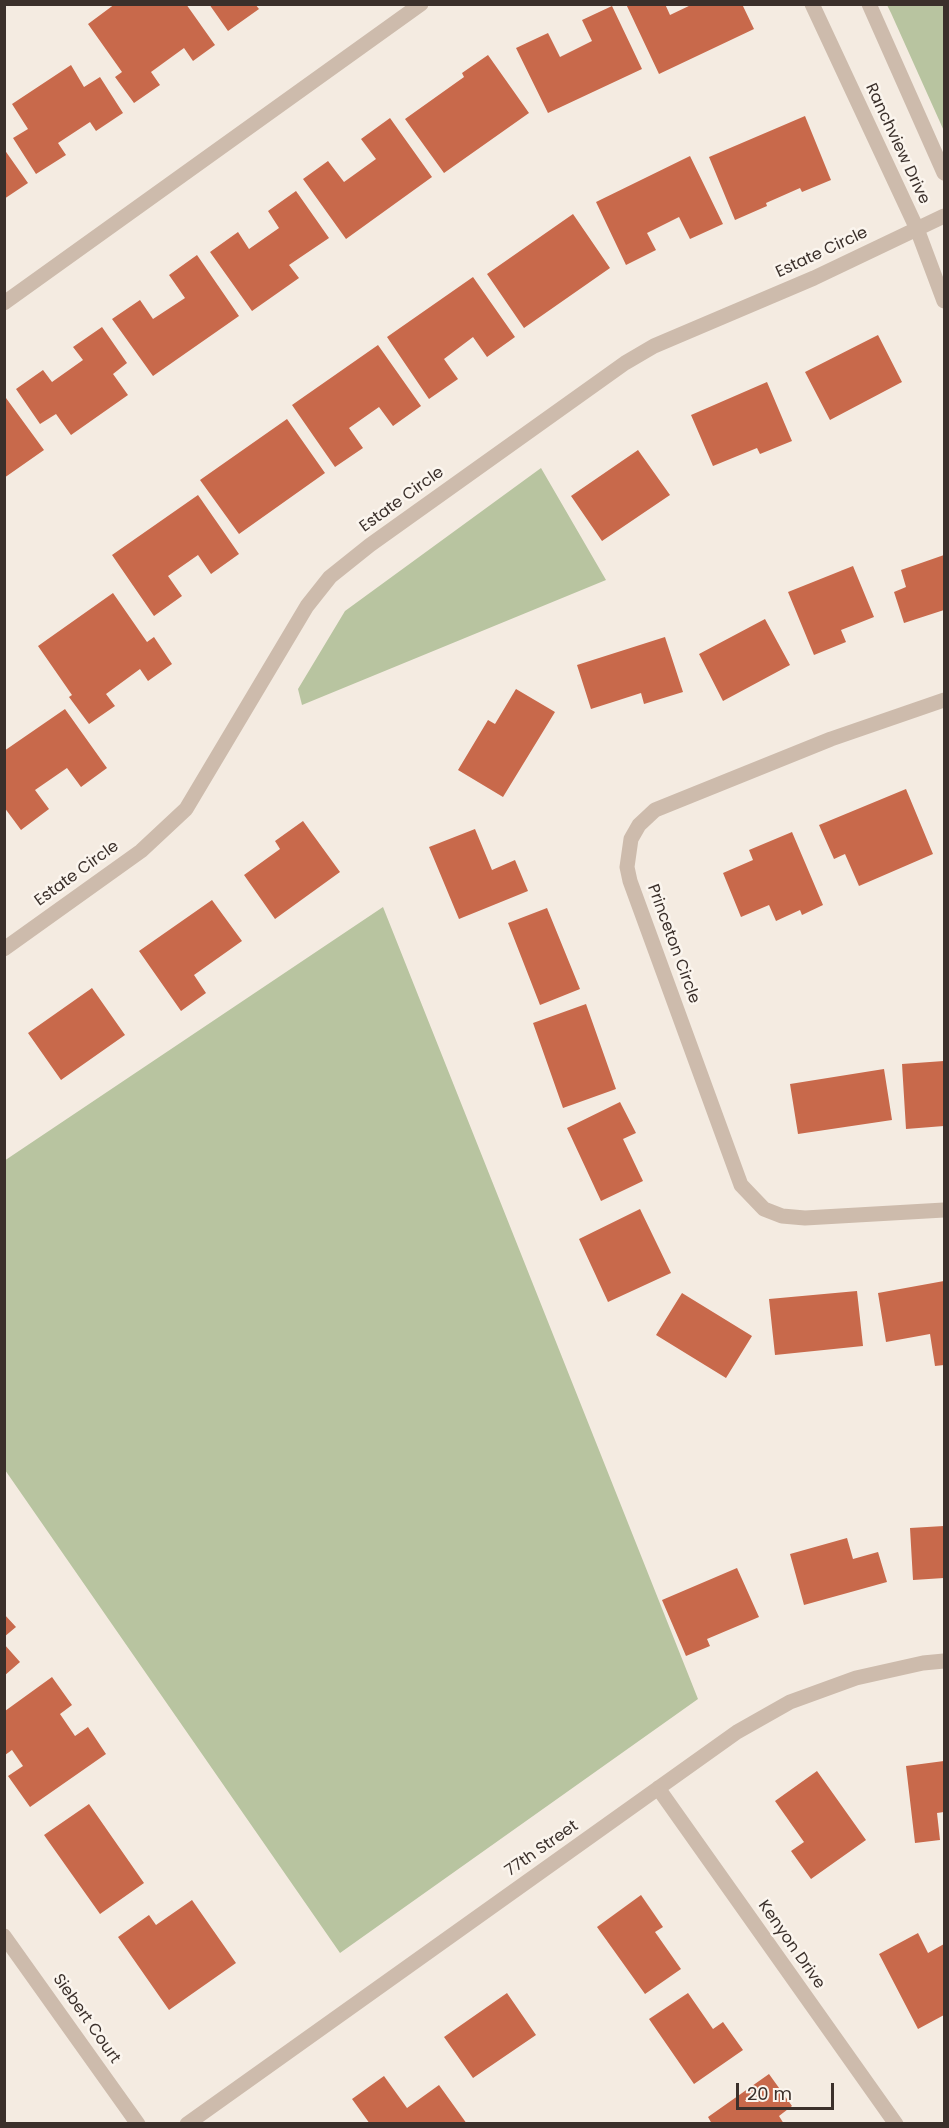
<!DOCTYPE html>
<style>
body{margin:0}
#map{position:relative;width:949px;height:2128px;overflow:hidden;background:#f4ebe1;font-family:Poppins,sans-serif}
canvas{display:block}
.frame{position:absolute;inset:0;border:6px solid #3b302b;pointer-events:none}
.scale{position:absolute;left:736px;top:2083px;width:98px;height:27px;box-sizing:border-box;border:3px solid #3b302b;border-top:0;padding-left:8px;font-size:18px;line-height:21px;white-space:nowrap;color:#3b302b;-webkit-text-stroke:4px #fbf5ee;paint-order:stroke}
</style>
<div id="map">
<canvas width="949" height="2128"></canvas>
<div class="frame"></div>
<div class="scale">20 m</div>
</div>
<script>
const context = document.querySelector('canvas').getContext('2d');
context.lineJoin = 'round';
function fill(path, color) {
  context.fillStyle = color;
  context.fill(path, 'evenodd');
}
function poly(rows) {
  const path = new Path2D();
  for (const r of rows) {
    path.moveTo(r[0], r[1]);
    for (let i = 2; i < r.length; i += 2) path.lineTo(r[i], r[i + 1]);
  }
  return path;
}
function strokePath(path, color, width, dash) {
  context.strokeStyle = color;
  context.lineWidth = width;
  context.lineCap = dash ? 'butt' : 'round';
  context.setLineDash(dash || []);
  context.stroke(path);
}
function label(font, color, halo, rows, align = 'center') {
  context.font = font + ' Poppins,sans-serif';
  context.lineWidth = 5;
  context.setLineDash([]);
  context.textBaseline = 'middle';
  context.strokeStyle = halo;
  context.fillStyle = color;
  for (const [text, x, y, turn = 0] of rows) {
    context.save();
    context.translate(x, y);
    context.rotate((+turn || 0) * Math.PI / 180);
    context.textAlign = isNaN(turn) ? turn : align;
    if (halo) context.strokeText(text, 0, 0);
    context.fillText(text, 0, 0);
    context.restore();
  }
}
const green = poly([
 [887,5,944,5,944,131,891,13],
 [541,468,606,580,302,705,298,689,345,611],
 [383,907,698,1699,340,1953,5,1470,4,1161]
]);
const building = poly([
 [115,4,186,4,215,45,193,61,184,48,151,72,160,85,134,103,115,77,122,72,88,24],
 [209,4,255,4,259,9,228,31],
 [626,4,665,4,670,15,693,4,742,4,754,29,659,74],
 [612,6,642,69,548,113,516,48,548,33,560,57,592,41,582,20],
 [488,55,529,113,444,173,405,119,464,77,462,73],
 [71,65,84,87,100,77,123,113,96,131,90,122,58,143,66,155,36,174,13,138,28,129,12,104],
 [805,116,831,180,802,192,800,188,766,203,767,206,735,220,709,157],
 [390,118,432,177,346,239,303,179,328,161,344,182,376,159,361,139],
 [4,149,28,183,4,199],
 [690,156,723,224,690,239,679,217,647,233,656,250,626,265,596,202],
 [296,191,329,238,289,265,299,278,252,311,210,252,238,232,249,249,279,228,268,211],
 [573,214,610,268,524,328,487,274],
 [197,255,239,316,153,376,112,319,140,300,153,319,185,298,169,275],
 [473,277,515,337,487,357,473,337,444,359,458,379,429,399,387,337],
 [102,327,127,363,113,374,128,395,71,435,56,414,40,424,16,389,43,370,52,382,83,360,73,347],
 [878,335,902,382,830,420,805,372],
 [378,345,421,406,393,426,379,407,349,428,363,448,335,467,292,405],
 [767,382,792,441,760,454,757,448,713,466,691,415],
 [6,398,44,450,4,478,4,399],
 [287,419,325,473,239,534,200,480],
 [638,450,670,495,602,541,571,496],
 [198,495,239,554,211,574,198,555,168,576,182,596,154,616,112,555],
 [944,555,944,610,904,623,894,592,906,587,901,570],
 [853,566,874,617,841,630,846,642,814,655,788,592],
 [113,593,147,642,154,637,172,664,148,681,140,669,106,694,115,706,89,724,69,697,72,695,38,646],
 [765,619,790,665,723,701,699,654],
 [665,637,683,692,644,704,641,693,591,709,577,665],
 [516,689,555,712,503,797,458,770,488,720,495,724],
 [65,709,107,768,81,787,67,768,35,790,49,809,21,830,4,807,4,751],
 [906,789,933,854,859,886,845,854,834,859,819,825],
 [303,821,340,872,275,919,244,875,280,849,275,841],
 [475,829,492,870,515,860,528,891,459,919,429,847],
 [792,832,823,905,802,915,800,910,776,921,769,905,741,917,723,873,753,860,749,850],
 [212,900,242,941,194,975,206,993,181,1011,139,951],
 [547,908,580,989,540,1005,508,923],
 [92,988,125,1035,61,1080,28,1033],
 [586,1004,616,1089,563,1108,533,1023],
 [944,1061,944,1126,906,1129,902,1064],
 [884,1069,892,1120,798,1134,790,1084],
 [620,1102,636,1133,623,1139,643,1181,601,1201,567,1128],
 [640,1209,671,1273,608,1302,579,1239],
 [944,1281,944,1365,935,1366,930,1334,886,1342,878,1293],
 [857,1291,863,1346,775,1355,769,1299],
 [682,1293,752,1336,726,1378,656,1335],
 [944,1526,944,1578,913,1580,910,1528],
 [847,1538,853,1559,878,1552,887,1582,804,1605,790,1554],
 [737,1568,759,1617,707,1639,710,1646,686,1656,662,1600],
 [4,1614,16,1627,4,1637],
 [4,1644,20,1662,4,1676],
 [52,1677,72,1705,60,1714,75,1736,88,1727,106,1754,30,1807,8,1776,23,1766,12,1750,5,1755,5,1711],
 [944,1761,944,1812,937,1813,940,1840,915,1843,906,1766],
 [817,1771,866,1840,811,1879,791,1851,804,1842,775,1801],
 [89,1804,144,1883,100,1914,44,1835],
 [641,1895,663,1927,655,1932,681,1969,645,1994,597,1927],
 [192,1900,236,1963,169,2010,118,1937,149,1915,156,1925],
 [918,1933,928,1953,944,1944,944,2015,918,2029,879,1954],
 [507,1993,536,2035,473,2078,444,2037],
 [688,1993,713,2029,723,2022,743,2050,694,2084,649,2019],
 [769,2074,792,2106,779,2116,784,2124,712,2124,708,2117],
 [384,2076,407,2108,439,2085,467,2124,370,2124,352,2099]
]);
const minor = poly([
 [812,4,917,229,944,301],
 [869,4,944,173],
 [4,303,421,4],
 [944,700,831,739,655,810,639,825,631,839,627,867,630,881,741,1185,764,1209,782,1216,805,1218,944,1210],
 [4,949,141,851,186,809,307,606,330,577,370,545,625,363,654,346,814,278,944,216],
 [658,1788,896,2124],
 [4,1936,138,2124],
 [187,2124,737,1732,790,1702,856,1678,923,1663,944,1661]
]);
const streetNames = [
 ["Ranchview Drive",897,144,65],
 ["Estate Circle",822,253,-25],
 ["Estate Circle",402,500,-36],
 ["Estate Circle",77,874,-36],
 ["Princeton Circle",673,944,70],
 ["77th Street",542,1849,-35],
 ["Kenyon Drive",791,1945,55],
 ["Siebert Court",86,2019,55]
];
fill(green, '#b8c4a0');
fill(building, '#c8694b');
strokePath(minor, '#cdbbac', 15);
label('16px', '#3b302b', '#fbf5ee', streetNames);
</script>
